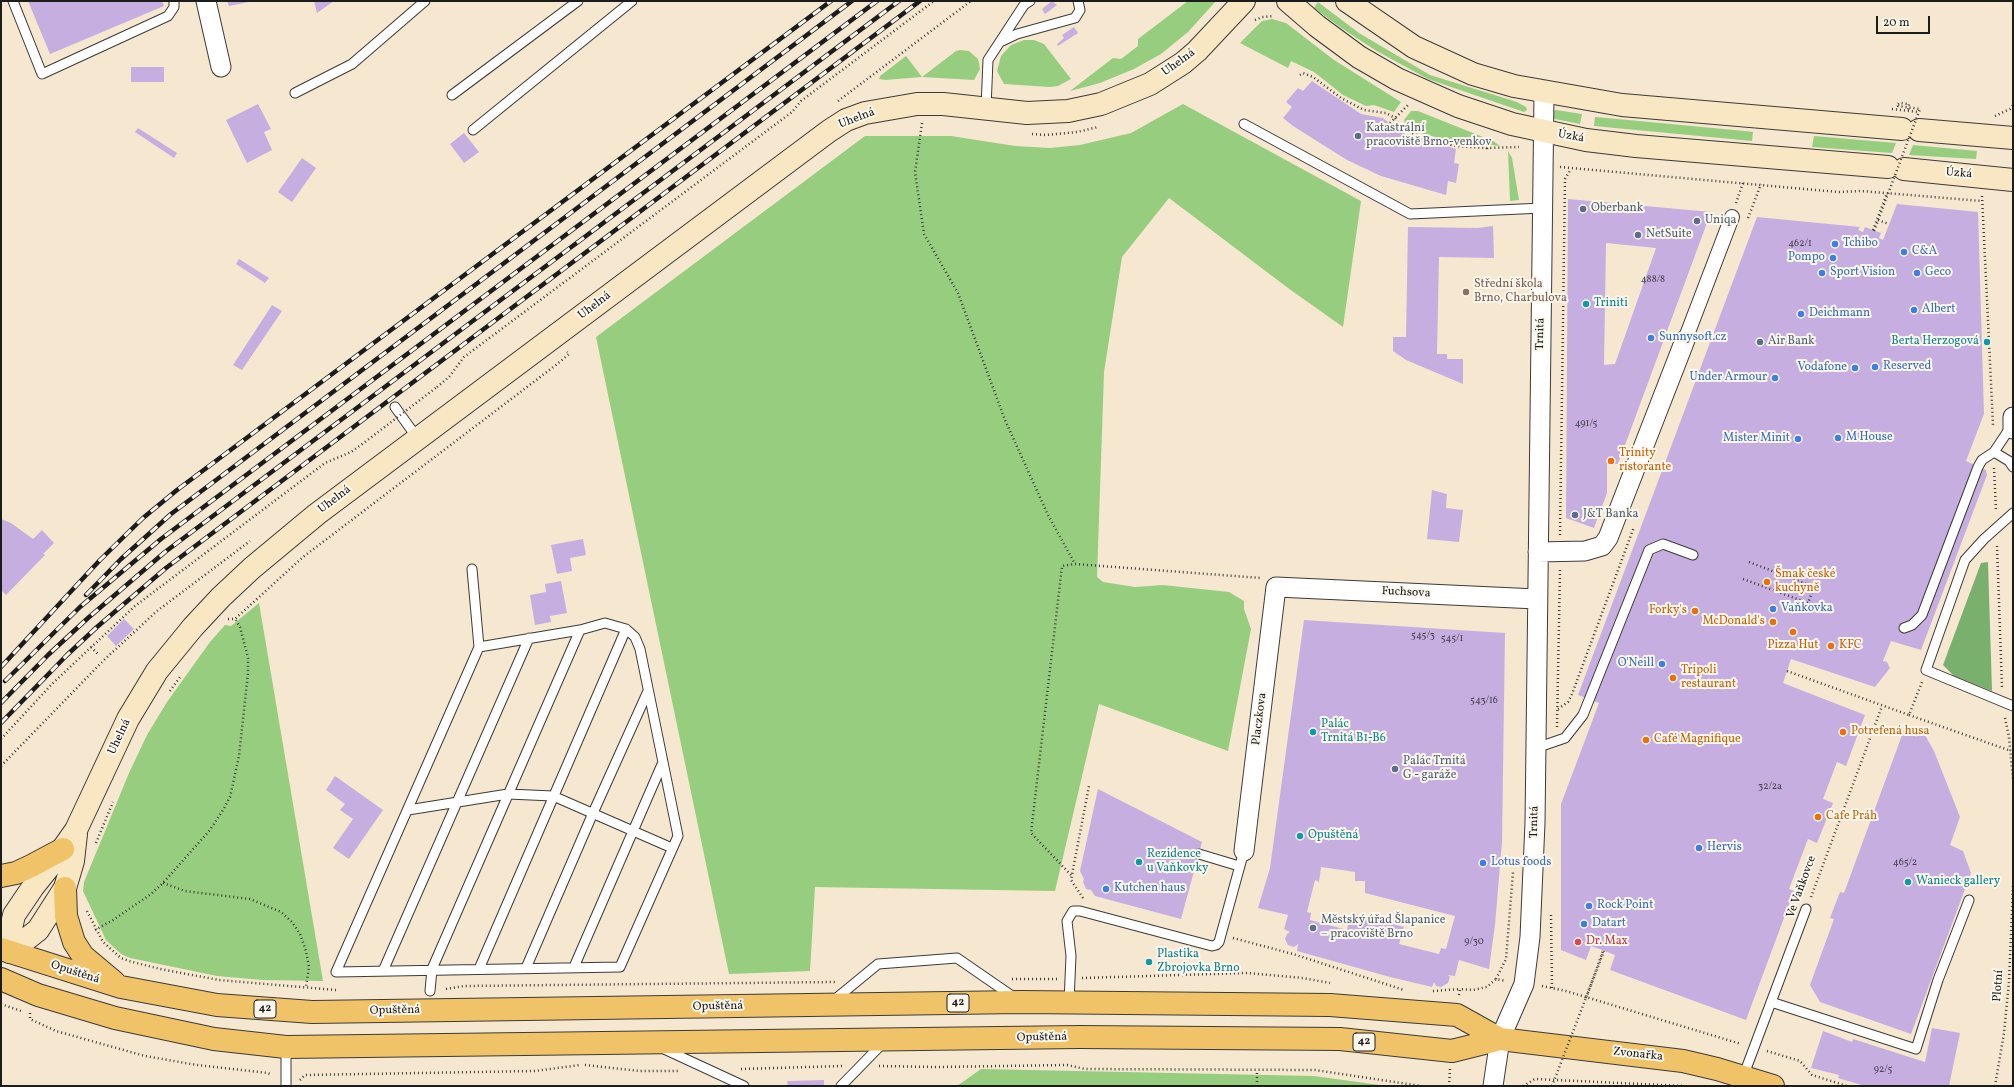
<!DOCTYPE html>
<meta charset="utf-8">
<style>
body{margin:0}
#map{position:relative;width:2014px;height:1087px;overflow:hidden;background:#f5e7d0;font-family:Vollkorn,serif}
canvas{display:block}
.frame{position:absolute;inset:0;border:2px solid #1c1c1c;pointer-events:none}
.scale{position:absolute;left:1876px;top:16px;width:54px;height:18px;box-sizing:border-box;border:2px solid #1c1c1c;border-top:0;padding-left:5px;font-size:12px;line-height:14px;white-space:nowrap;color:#1c1c1c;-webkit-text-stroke:3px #fbf7ec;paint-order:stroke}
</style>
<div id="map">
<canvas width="2014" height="1087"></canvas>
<div class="frame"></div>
<div class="scale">20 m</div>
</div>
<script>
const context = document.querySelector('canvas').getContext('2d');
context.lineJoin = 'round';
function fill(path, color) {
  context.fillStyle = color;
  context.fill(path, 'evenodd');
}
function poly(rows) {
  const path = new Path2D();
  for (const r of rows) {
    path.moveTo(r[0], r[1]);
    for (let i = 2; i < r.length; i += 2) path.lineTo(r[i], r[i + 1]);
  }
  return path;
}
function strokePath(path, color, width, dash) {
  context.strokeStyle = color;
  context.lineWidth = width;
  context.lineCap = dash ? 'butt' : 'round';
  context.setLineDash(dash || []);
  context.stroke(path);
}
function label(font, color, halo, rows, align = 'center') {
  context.font = font + ' Vollkorn,serif';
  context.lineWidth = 4;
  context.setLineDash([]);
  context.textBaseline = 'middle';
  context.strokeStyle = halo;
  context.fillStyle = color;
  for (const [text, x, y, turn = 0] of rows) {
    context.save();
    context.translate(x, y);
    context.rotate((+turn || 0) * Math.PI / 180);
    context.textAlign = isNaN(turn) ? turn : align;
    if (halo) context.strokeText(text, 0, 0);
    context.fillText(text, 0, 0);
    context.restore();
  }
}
const green = poly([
 [1188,1,1216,1,1188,32,1161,54,1134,69,1100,83,1070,91,1113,58,1121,59,1138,46,1138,39],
 [1318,2,1359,33,1430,75,1517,102,1526,107,1527,110,1524,112,1428,79,1375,50,1340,27,1314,8],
 [1272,19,1286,23,1334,60,1401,102,1394,112,1374,105,1366,106,1343,95,1314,72,1291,61,1288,68,1240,43,1262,21],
 [1024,40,1034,40,1044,44,1071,79,1058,86,1050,87,1004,84,997,71,1001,56,1011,45],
 [960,50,969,51,978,59,980,69,974,80,922,77,885,80,879,79,880,76,906,56,922,77,956,51],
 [1183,104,1361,201,1343,327,1288,288,1169,198,1122,257,1104,372,1097,577,1103,582,1135,587,1163,585,1229,592,1244,601,1244,609,1251,629,1228,751,1099,704,1055,891,815,887,810,971,729,974,596,337,865,136,951,136,1015,146,1050,148,1080,145,1131,133],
 [1556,110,1582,114,1580,124,1555,119,1552,118,1553,111],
 [1411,111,1418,111,1493,141,1500,146,1443,139,1417,132,1406,127,1404,120],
 [1595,117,1628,120,1755,132,1753,132,1752,141,1594,126],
 [1814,136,1896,143,1892,153,1812,147],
 [1913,145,1977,151,1976,159,1909,155],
 [1508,151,1512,158,1519,200,1510,201],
 [259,603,323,981,262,980,217,976,130,958,121,954,106,940,83,891,84,882,129,773,147,735,167,702,210,642,225,625,231,626],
 [981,1069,1314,1076,1387,1086,957,1086]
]);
const forest = poly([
 [1988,562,1992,691,1954,676,1943,665,1981,563]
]);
const building = poly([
 [28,1,162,1,164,6,50,54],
 [227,1,249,1,249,2,229,6],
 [314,1,334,1,317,13],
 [1052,1,1057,5,1045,14,1042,9],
 [1074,27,1078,33,1058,46,1057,44,1064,38,1062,35],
 [131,67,164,67,164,82,131,82],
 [1312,81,1361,114,1383,118,1399,132,1456,149,1454,163,1459,164,1456,183,1448,181,1446,195,1381,176,1347,160,1293,126,1283,118,1292,107,1286,102,1298,88,1303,91],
 [258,104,271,129,264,132,272,150,247,163,226,120],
 [138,128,177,153,174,158,135,132],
 [464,133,479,152,464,163,450,144],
 [302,158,316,168,292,202,278,192],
 [1568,199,1711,212,1618,464,1607,464,1607,493,1594,528,1566,518],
 [1606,243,1656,248,1615,364,1604,365],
 [1897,204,1978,212,1984,414,1966,461,1986,470,1987,475,1921,650,1891,641,1883,661,1887,662,1890,668,1875,687,1791,659,1783,683,1865,715,1846,766,1837,762,1823,799,1833,803,1817,843,1808,839,1789,889,1794,891,1746,1020,1610,970,1615,955,1591,946,1586,960,1561,950,1561,804,1599,703,1578,695,1757,217,1860,227,1858,230,1863,232,1865,227,1881,233,1879,238,1883,240],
 [1493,226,1494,258,1439,257,1437,354,1447,354,1447,359,1463,359,1463,384,1406,360,1393,351,1393,337,1406,337,1408,227,1478,228],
 [239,259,269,278,265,283,236,264],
 [272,305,282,311,242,370,233,365],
 [1432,490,1447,494,1446,508,1463,510,1459,542,1427,539],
 [1,519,11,523,33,539,42,530,54,543,43,554,45,555,6,595,1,590],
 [583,539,586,555,570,558,572,571,557,574,551,545],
 [561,581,567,613,550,616,551,622,535,625,530,595,546,592,545,584],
 [124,619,134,629,116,646,107,636],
 [1304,620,1505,633,1502,842,1495,925,1489,969,1459,960,1455,976,1448,975,1450,977,1448,983,1441,987,1436,986,1434,982,1432,987,1390,977,1297,951,1298,944,1294,947,1288,945,1285,939,1287,934,1290,932,1284,929,1288,915,1258,908,1270,868],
 [1321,867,1355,872,1355,881,1365,881,1365,893,1455,916,1446,949,1441,948,1439,954,1399,944,1404,927,1351,913,1347,930,1310,920,1311,913,1307,912,1315,880,1319,882],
 [1905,727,1925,735,1934,751,1960,817,1950,845,1963,851,1971,873,1911,1034,1820,1002,1810,985,1834,919,1830,918,1840,892,1844,893],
 [335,776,383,810,349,859,333,848,353,819,340,810,345,804,326,790],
 [1098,789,1202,842,1181,919,1095,896,1091,890,1086,889,1083,882,1084,879,1080,871],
 [1932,1028,1960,1033,1949,1086,1865,1086,1838,1078,1839,1075,1811,1068,1823,1031,1852,1042,1853,1039,1925,1062],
 [824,1080,824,1086,788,1086,787,1081]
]);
const path = poly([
 [1255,20,1262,17,1274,16],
 [1300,75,1303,73,1313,77,1341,98,1364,110,1386,113,1395,118,1402,129,1427,139,1456,146,1487,148,1519,147],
 [838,101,971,1],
 [1898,104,1899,103,1909,104,1908,111],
 [1995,116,2010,109,2013,105],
 [922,123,915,172,924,234,958,293,1005,420,1048,515,1075,564],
 [1390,123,1408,105],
 [1032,134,1046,135,1077,132,1098,127],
 [1487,148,1487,152],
 [1560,167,1838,192,1861,191,1982,201],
 [1982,196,1993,425],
 [1736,203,1743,183],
 [1748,218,1761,184],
 [1878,220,1889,224],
 [1873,230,1887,193],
 [437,387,449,377,464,357,792,112,801,101,934,1],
 [1994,468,1996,511],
 [1560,535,1565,179,1571,169],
 [1997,546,2002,687],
 [1749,562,1814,587],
 [1743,579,1808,603,1818,577],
 [228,619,235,619,303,557,556,365,569,354,567,352],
 [91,647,99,655],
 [1787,671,1909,715,1922,682],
 [170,691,180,677],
 [1558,709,1568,702,1572,694,1634,527],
 [1909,715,2011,751],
 [2005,718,2009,737,2013,780],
 [1557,727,1560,570],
 [1,739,52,684,135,606,325,463,351,452,365,442],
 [1,766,104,660,157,611,250,541],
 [96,843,113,802],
 [1071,875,1031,833,1062,566,1075,564,1261,578],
 [163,883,185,891,250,899,281,912,292,922,300,934,306,951,309,967,306,987],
 [1811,897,1882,706],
 [1083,898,1071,880,1089,786],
 [87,911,103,942,121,958,129,961,160,969,219,980,336,990],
 [1551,915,1552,988],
 [95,930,113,920,151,894,163,883,210,830,223,810,230,797,239,756,248,673,248,658,240,627,235,619],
 [1233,938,1293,954,1404,990],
 [1082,978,1247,973,1303,978,1330,983],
 [1012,979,1057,979],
 [1496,979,1506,959,1513,872],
 [1542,986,1566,991,1741,1044],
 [446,989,464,986,835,982],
 [1433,991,1460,989],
 [1459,995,1460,989,1473,990,1487,987,1496,979,1506,981],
 [1586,998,1603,951],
 [1,1004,21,1011],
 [30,1013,30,1019,56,1031,145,1056,197,1065,268,1073,272,1075],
 [1767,1051,1800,1061,1812,1075,1847,1086],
 [585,1065,640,1071,678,1071],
 [879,1066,936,1067,1067,1065,1085,1069,1315,1070,1421,1086],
 [741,1069,842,1066],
 [300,1080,305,1075,535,1071,580,1065],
 [1257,1086,1257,1070],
 [1449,1086,1450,1069],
 [1523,1086,1535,1079,1684,1086],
 [1995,1086,2004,1033,2009,982,2013,886]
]);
const service = poly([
 [13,1,42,74,168,16,174,7,174,1],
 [1000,42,1017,34,1075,18,1080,10,1078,1],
 [295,93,352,64,425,1],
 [452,95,578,1],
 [986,108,988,60,1024,5,1030,1],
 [1244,124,1410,214,1543,208],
 [473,130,632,1],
 [395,407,418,439],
 [1994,452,2009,461,2013,467],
 [2013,513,1984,539,1965,560,1926,670,2013,706],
 [472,569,479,647,336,972,620,967,678,836,640,649,635,637,626,629,605,623,580,630,479,647],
 [1904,628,1912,625,1922,615,1978,467,1982,460,1994,452,2012,425],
 [1536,748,1565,738,1583,715,1649,550,1663,544,1693,555],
 [408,810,508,794,553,796,672,848],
 [1199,854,1239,866],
 [574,967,663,762],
 [526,968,593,813,648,691],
 [479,969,626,629],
 [383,971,529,638],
 [430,991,432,969,580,630],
 [833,1001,878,964,957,958,1015,998],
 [1069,1002,1071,956,1067,921,1073,911,1080,911,1212,946,1216,945,1219,942,1244,851],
 [1771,1002,1916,1049,1938,980,1969,900],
 [664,1049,744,1086],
 [1743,1077,1806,909],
 [286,1086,286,1047],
 [841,1086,883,1043]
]);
const pedestrian = poly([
 [1685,340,1732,217]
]);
const minor = poly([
 [206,1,221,67],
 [2013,417,2013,429],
 [1538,552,1585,551,1602,546,1608,538,1685,340],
 [1244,851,1276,587,1537,599],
 [1493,1086,1500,1039,1524,984,1530,937,1535,823,1544,93]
]);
const secondary = poly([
 [1288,1,1317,26,1359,57,1397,79,1458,106,1512,124,1586,140,1636,146,1888,167],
 [1347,1,1414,47,1473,74,1514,86,1622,105,1902,129],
 [1919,130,2013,138],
 [1904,169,2013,180],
 [10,952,10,933,14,915,33,887,57,857,76,830,128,719,157,671,193,627,221,597,252,568,317,514,829,131,846,120,865,113,917,104,943,104,1027,113,1068,111,1101,104,1150,84,1183,63,1197,51,1244,1],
 [10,952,38,930,65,888,73,861,76,834]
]);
const primary = poly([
 [1,876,16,873,31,866,63,849],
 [65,888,66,916,74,942,83,956,114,982],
 [1,949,121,987,217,1005,312,1012,1021,1002,1330,1005,1457,1015,1500,1039],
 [1,979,38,995,115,1018,214,1039,286,1047,1079,1037,1340,1039,1452,1051,1500,1039,1683,1061,1717,1069,1773,1086]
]);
const rail = poly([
 [86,595,121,559,171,514,852,1],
 [1,667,100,560,143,518,177,490,831,1],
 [5,681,80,607,161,539,877,1],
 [1,703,48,655,88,618,165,552,899,1],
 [1,723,67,655,97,627,166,568,920,1]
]);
const pathBridge = poly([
 [1892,109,1918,112],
 [1874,231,1920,109,1898,106,1898,104],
 [365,442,437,387],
 [1552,1086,1604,951]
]);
const markers = [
 [1358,136,4,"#5c6f8a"],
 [1583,209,4,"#5c6f8a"],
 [1697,221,4,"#5c6f8a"],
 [1638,235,4,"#5c6f8a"],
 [1835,244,4,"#3f7fe0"],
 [1904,252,4,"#3f7fe0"],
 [1833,258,4,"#3f7fe0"],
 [1822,273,4,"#3f7fe0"],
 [1917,273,4,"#3f7fe0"],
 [1466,292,4,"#8d6e63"],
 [1586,304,4,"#0f9aa8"],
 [1914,310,4,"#3f7fe0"],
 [1801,314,4,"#3f7fe0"],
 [1651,338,4,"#3f7fe0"],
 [1760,342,4,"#5c6f8a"],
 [1987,342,4,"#0f9aa8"],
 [1875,367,4,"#3f7fe0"],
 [1855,368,4,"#3f7fe0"],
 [1775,378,4,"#3f7fe0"],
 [1838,438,4,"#3f7fe0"],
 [1798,439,4,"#3f7fe0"],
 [1611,461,4,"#e8710a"],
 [1575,515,4,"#5c6f8a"],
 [1767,582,4,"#e8710a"],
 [1773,609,4,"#3f7fe0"],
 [1695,611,4,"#e8710a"],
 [1773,622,4,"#e8710a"],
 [1793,632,4,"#e8710a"],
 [1831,646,4,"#e8710a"],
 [1662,664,4,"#3f7fe0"],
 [1673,678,4,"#e8710a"],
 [1313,732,4,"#0f9aa8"],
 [1843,732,4,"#e8710a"],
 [1646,740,4,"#e8710a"],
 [1395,769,4,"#5c6f8a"],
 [1818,817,4,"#e8710a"],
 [1300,836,4,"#0f9aa8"],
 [1699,848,4,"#3f7fe0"],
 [1139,862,4,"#0f9aa8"],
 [1483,863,4,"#3f7fe0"],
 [1908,882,4,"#0f9aa8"],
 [1106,889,4,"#3f7fe0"],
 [1589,906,4,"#3f7fe0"],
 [1584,924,4,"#3f7fe0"],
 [1313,928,4,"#5c6f8a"],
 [1578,942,4,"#e0444e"],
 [1149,962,4,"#0f9aa8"]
];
const numberNames = [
 ["462/1",1800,244],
 ["488/8",1653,280],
 ["491/5",1586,424],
 ["545/3",1423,636],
 ["545/1",1452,639],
 ["543/16",1484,701],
 ["32/2a",1770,787],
 ["465/2",1905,863],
 ["9/30",1474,942],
 ["92/5",1883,1070]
];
const shields = [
 [958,1003,22],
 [265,1009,22],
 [1364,1042,22]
];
const shieldNames = [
 ["42",958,1003],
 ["42",265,1009],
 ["42",1364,1042]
];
const streetNames = [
 ["Uhelná",1179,63,-36],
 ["Uhelná",857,119,-21],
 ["Úzká",1571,137,10],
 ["Úzká",1959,174,5],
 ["Uhelná",595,306,-37],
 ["Trnitá",1541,334,-89],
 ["Uhelná",335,500,-37],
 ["Fuchsova",1406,593,3],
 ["Placzkova",1260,719,-83],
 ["Uhelná",120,737,-65],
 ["Trnitá",1535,822,-89],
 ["Ve Vaňkovce",1802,887,-70],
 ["Opuštěná",75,973,18],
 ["Plotní",1999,986,-86],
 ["Opuštěná",718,1007,-1],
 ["Opuštěná",395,1011,-1],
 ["Opuštěná",1042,1038,-1],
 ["Zvonařka",1638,1055,6]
];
const serviceNames = [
 ["Katastrální",1366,129],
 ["pracoviště Brno-venkov",1366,143],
 ["Oberbank",1591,209],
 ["Uniqa",1705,221],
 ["NetSuite",1646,235],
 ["Air Bank",1768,342],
 ["J&T Banka",1583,515],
 ["Palác Trnitá",1403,762],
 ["G - garáže",1403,776],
 ["Městský úřad Šlapanice",1321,921],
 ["– pracoviště Brno",1321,935]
];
const shopNames = [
 ["Tchibo",1843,244],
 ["C&A",1912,252],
 ["Pompo",1825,258,"right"],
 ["Sport Vision",1830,273],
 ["Geco",1925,273],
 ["Albert",1922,310],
 ["Deichmann",1809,314],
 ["Sunnysoft.cz",1659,338],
 ["Reserved",1883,367],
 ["Vodafone",1847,368,"right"],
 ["Under Armour",1767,378,"right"],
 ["M House",1846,438],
 ["Mister Minit",1790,439,"right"],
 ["Vaňkovka",1781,609],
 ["O'Neill",1654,664,"right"],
 ["Hervis",1707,848],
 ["Lotus foods",1491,863],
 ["Kutchen haus",1114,889],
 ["Rock Point",1597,906],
 ["Datart",1592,924]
];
const educationNames = [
 ["Střední škola",1474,285],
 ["Brno, Charbulova",1474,299]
];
const cultureNames = [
 ["Triniti",1594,304],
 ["Berta Herzogová",1979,342,"right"],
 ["Palác",1321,725],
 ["Trnitá B1-B6",1321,739],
 ["Opuštěná",1308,836],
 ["Rezidence",1147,855],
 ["u Vaňkovky",1147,869],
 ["Wanieck gallery",1916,882],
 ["Plastika",1157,955],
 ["Zbrojovka Brno",1157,969]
];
const foodNames = [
 ["Trinity",1619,454],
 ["ristorante",1619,468],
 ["Šmak české",1775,575],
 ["kuchyně",1775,589],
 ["Forky's",1687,611,"right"],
 ["McDonald's",1765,622,"right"],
 ["Pizza Hut",1793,646,"center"],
 ["KFC",1839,646],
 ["Tripoli",1681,671],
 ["restaurant",1681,685],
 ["Potrefená husa",1851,732],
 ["Café Magnifique",1654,740],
 ["Cafe Práh",1826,817]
];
const healthNames = [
 ["Dr. Max",1586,942]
];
fill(green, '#97cd7f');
fill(forest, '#79b06e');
fill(building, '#c6afe0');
strokePath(service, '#3d3a37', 11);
strokePath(pedestrian, '#3d3a37', 16);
strokePath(minor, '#3d3a37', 21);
strokePath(secondary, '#3d3a37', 24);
strokePath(primary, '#3d3a37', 24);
strokePath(path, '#3d3a37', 2.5, [1, 3]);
strokePath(service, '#fff', 9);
strokePath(pedestrian, '#fff', 14);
strokePath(minor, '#fff', 19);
strokePath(secondary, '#f9e7c3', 22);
strokePath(primary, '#f0c369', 22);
strokePath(rail, '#1c1c1c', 4.5);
strokePath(rail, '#fbf7ec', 3, [9]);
strokePath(pathBridge, '#3d3a37', 2.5, [1, 3]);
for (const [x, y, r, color] of markers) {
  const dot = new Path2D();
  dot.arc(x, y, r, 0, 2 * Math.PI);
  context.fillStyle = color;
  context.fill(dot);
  strokePath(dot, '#fbf7ec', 1.5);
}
label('10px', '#46414d', null, numberNames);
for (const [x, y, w] of shields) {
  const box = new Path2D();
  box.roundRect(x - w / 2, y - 9, w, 18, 3);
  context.fillStyle = '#fbf7ec';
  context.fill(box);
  strokePath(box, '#1c1c1c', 1);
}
label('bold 11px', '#1c1c1c', null, shieldNames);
label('12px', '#1c1c1c', '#fbf7ec', streetNames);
label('12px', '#4e5e75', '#fbf7ec', serviceNames, 'left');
label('12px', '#366cbe', '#fbf7ec', shopNames, 'left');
label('12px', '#785e54', '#fbf7ec', educationNames, 'left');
label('12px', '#0d838f', '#fbf7ec', cultureNames, 'left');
label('12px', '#c56008', '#fbf7ec', foodNames, 'left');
label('12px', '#be3a42', '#fbf7ec', healthNames, 'left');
</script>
